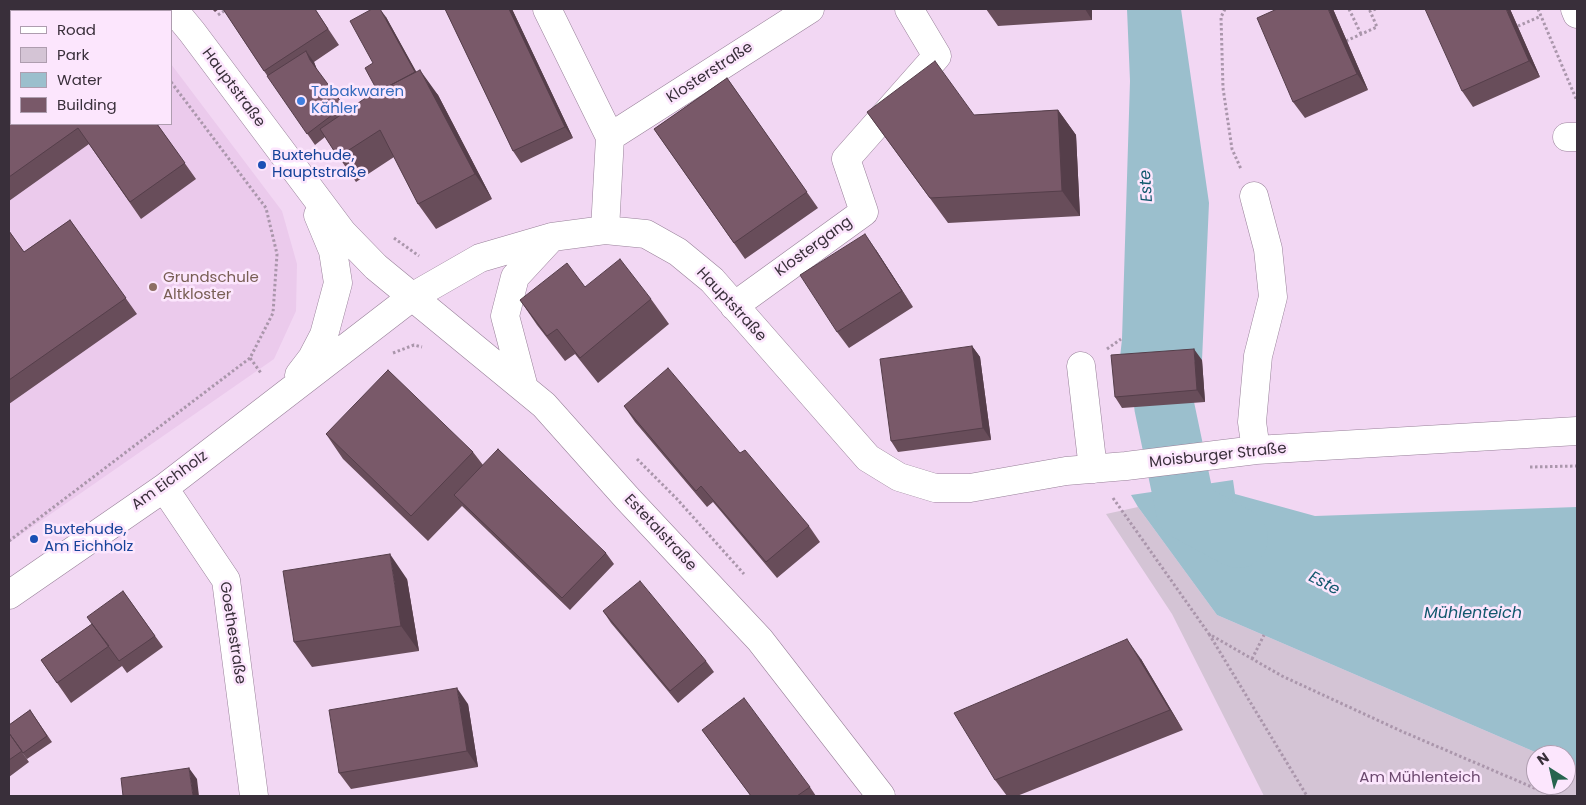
<!DOCTYPE html>
<meta charset="utf-8">
<style>
body{margin:0}
#map{position:relative;width:1586px;height:805px;overflow:hidden;background:#f2d7f3;font-family:Poppins,sans-serif}
canvas{display:block}
.frame{position:absolute;inset:0;border:10px solid #392f3a;pointer-events:none}
.legend{position:absolute;left:10px;top:10px;width:162px;height:115px;box-sizing:border-box;background:#fce6fd;border:1px solid #ae9daf;margin:0;padding:6px 9px;list-style:none;font-size:15px;color:#392f3a}
.legend li{display:flex;align-items:center;gap:10px;height:25px}
.legend b{width:25px;border:1px solid #ae9daf}
.north{position:absolute;left:1526px;top:745px;width:50px;height:50px;box-sizing:border-box;background:#fce6fd;border:1px solid #ae9daf;border-radius:50%;rotate:325deg;font-size:14px;font-weight:700;line-height:20px;text-align:center;color:#392f3a}
.north::after{content:'';display:block;margin:auto;width:18px;height:22px;background:#27644f;clip-path:polygon(50% 0,100% 100%,50% 72%,0 100%)}
</style>
<div id="map">
<canvas width="1586" height="805"></canvas>
<div class="frame"></div>
<ul class="legend">
<li><b style="height:6px;background:#fff"></b>Road</li>
<li><b style="height:14px;background:#d4c4d5"></b>Park</li>
<li><b style="height:14px;background:#9bbfcd"></b>Water</li>
<li><b style="height:14px;background:#795969"></b>Building</li>
</ul>
<div class="north">N</div>
</div>
<script>
const context = document.querySelector('canvas').getContext('2d');
context.lineJoin = 'round';
function fill(path, color) {
  context.fillStyle = color;
  context.fill(path, 'evenodd');
}
function poly(rows) {
  const path = new Path2D();
  for (const r of rows) {
    path.moveTo(r[0], r[1]);
    for (let i = 2; i < r.length; i += 2) path.lineTo(r[i], r[i + 1]);
  }
  return path;
}
function strokePath(path, color, width, dash) {
  context.strokeStyle = color;
  context.lineWidth = width;
  context.lineCap = dash ? 'butt' : 'round';
  context.setLineDash(dash || []);
  context.stroke(path);
}
function label(font, color, halo, rows, align = 'center') {
  context.font = font + ' Poppins,sans-serif';
  context.lineWidth = 5;
  context.setLineDash([]);
  context.textBaseline = 'middle';
  context.strokeStyle = halo;
  context.fillStyle = color;
  for (const [text, x, y, turn = 0] of rows) {
    context.save();
    context.translate(x, y);
    context.rotate((+turn || 0) * Math.PI / 180);
    context.textAlign = isNaN(turn) ? turn : align;
    if (halo) context.strokeText(text, 0, 0);
    context.fillText(text, 0, 0);
    context.restore();
  }
}
const built = poly([
 [171,64,282,211,297,264,296,311,274,359,9,543,9,102,11,124,171,124]
]);
const green = poly([
 [1138,507,1217,615,1542,755,1536,755,1536,785,1566,785,1566,765,1577,770,1577,796,1264,796,1172,614,1106,514]
]);
const water = poly([
 [1127,9,1181,9,1209,203,1202,360,1119,367,1122,339,1130,81],
 [1233,480,1235,494,1315,516,1577,507,1577,770,1566,765,1566,755,1542,755,1217,615,1138,507,1131,495]
]);
const river = poly([
 [1164,405,1186,510,1238,538]
]);
const path = poly([
 [1225,9,1221,17,1223,88,1232,149,1241,169],
 [1349,9,1361,34],
 [1538,9,1577,101],
 [218,15,227,9],
 [1518,26,1541,16],
 [1346,41,1377,27,1370,11,1376,9],
 [171,82,266,208,277,254,273,313,250,358,261,373],
 [394,238,419,256],
 [1107,349,1121,339],
 [393,353,414,345,422,347],
 [637,459,677,499,744,574],
 [1530,467,1577,466],
 [1113,498,1209,634,1282,676,1401,731,1553,796],
 [9,541,250,358],
 [1209,634,1307,796],
 [1252,659,1264,635]
]);
const minor = poly([
 [173,9,192,32,342,232,376,267,544,405,627,498,760,640,881,796],
 [547,9,610,137,605,230],
 [1575,9,1577,14],
 [88,11,91,9],
 [9,70,11,68],
 [610,137,810,9],
 [1567,137,1577,137],
 [1254,196,1268,249,1273,297,1258,356,1252,422,1256,450],
 [734,306,864,212,846,159,937,56,909,9],
 [1081,366,1093,469],
 [299,375,312,358,324,335,338,283,333,251,318,215],
 [524,388,505,316,515,277,552,237],
 [164,488,226,580,254,796],
 [9,595,164,488,412,297,480,258,552,237,605,230,646,234,678,252,712,280,868,458,899,477,935,488,970,488,1066,471,1126,466,1256,450,1577,431]
]);
const wall = poly([
 [13,9,57,9,54,11,15,11],
 [212,9,219,9,215,12],
 [223,9,315,9,339,45,314,62,317,70,347,111,378,92,373,63,386,17,416,72,438,95,492,199,436,229,418,204,394,157,356,182,325,137,315,145,264,71],
 [445,9,512,9,573,138,521,163,513,151],
 [986,9,1092,9,1092,20,998,26],
 [1333,9,1368,90,1305,118,1293,102],
 [1510,9,1540,77,1473,107,1462,91],
 [727,78,818,208,745,259,654,129],
 [9,99,157,124,196,179,141,219,89,144,9,201],
 [1058,110,1076,135,1080,216,948,223,867,112,974,115],
 [70,220,137,314,9,404,9,231,24,252],
 [876,250,913,307,849,348,837,332],
 [585,287,651,299,669,324,598,383,575,354,565,361,537,325,520,300],
 [972,346,980,357,991,440,898,452,891,441],
 [1202,360,1205,402,1122,408,1115,397],
 [624,406,740,453,809,526,820,542,777,578,713,502,707,507,635,422],
 [326,434,473,452,483,465,606,553,614,564,570,610,462,506,428,541,343,459],
 [407,579,419,651,312,667,294,642],
 [123,591,163,647,127,673,122,666,71,703,41,660,92,624],
 [603,611,706,661,714,672,678,703,611,623],
 [1141,659,1183,730,1017,796,1007,796,995,780],
 [468,704,478,767,351,789,339,773],
 [30,710,52,742,27,759,9,734,29,762,9,777,9,725],
 [702,730,810,787,816,796,751,796]
]);
const shadedWall = poly([
 [380,9,386,17,427,91,419,80],
 [509,9,512,9,573,138,565,127],
 [1085,9,1092,9,1092,20],
 [1328,9,1333,9,1368,90,1357,74],
 [1506,9,1510,9,1540,77,1529,61],
 [306,51,314,62,318,72,310,60],
 [420,70,438,95,492,199,475,174],
 [1058,110,1076,135,1080,216,1062,191],
 [865,234,876,250,913,307,902,291],
 [972,346,980,357,991,440,983,428],
 [1194,349,1202,360,1205,402,1197,390],
 [390,554,407,579,419,651,401,626],
 [1127,639,1141,659,1183,730,1170,710],
 [457,688,468,704,478,767,467,751],
 [189,768,197,779,199,796,193,796]
]);
const building = poly([
 [14,9,46,9,43,11,16,11,14,9],
 [223,9,315,9,328,29,264,71,223,9],
 [372,9,380,9,415,72,378,92,365,68,373,63,350,21,372,9],
 [445,9,509,9,565,127,513,151,445,9],
 [1277,9,1328,9,1357,74,1293,102,1257,18,1277,9],
 [1425,9,1506,9,1529,61,1462,91,1425,9],
 [306,51,310,60,344,106,307,134,267,76,306,51],
 [935,61,974,115,1058,110,1062,191,930,198,867,112,935,61],
 [420,70,475,174,418,204,380,130,338,157,320,129,367,97,420,70],
 [727,78,807,192,734,243,654,129,727,78],
 [11,97,11,124,157,124,185,163,130,202,78,128,9,177,9,99,11,97],
 [70,220,126,298,9,380,9,231,24,252,70,220],
 [865,234,902,291,837,332,800,275,865,234],
 [620,259,651,299,580,358,557,329,547,336,520,300,567,263,585,287,620,259],
 [972,346,983,428,891,441,880,359,972,346],
 [1194,349,1197,390,1115,397,1111,355,1194,349],
 [668,368,740,453,745,450,809,526,766,562,701,486,696,491,624,406,668,368],
 [388,370,473,452,411,516,326,434,388,370],
 [498,449,606,553,562,598,454,495,498,449],
 [390,554,401,626,294,642,283,571,390,554],
 [640,581,706,661,670,691,603,611,640,581],
 [123,591,155,636,119,661,87,617,123,591],
 [92,624,109,646,57,683,41,660,92,624],
 [1127,639,1170,710,995,780,954,713,1127,639],
 [457,688,467,751,339,773,329,710,457,688],
 [744,698,810,787,797,796,751,796,702,730,744,698],
 [30,710,47,736,23,753,9,733,9,725,30,710],
 [9,733,22,751,9,760,9,733],
 [189,768,193,796,123,796,121,778,189,768]
]);
const markers = [
 [301,101,5,"#3f7fe0"],
 [262,165,5,"#1a4fb4"],
 [153,287,5,"#8d6e63"],
 [34,539,5,"#1a4fb4"]
];
const streetNames = [
 ["Klosterstraße",710,73,-33],
 ["Hauptstraße",233,88,53],
 ["Klostergang",814,247,-36],
 ["Hauptstraße",731,305,47],
 ["Moisburger Straße",1218,456,-6],
 ["Am Eichholz",170,481,-36],
 ["Estetalstraße",660,533,47],
 ["Goethestraße",232,633,81]
];
const shopNames = [
 ["Tabakwaren",311,92],
 ["Kähler",311,109]
];
const transitNames = [
 ["Buxtehude,",272,156],
 ["Hauptstraße",272,173],
 ["Buxtehude,",44,530],
 ["Am Eichholz",44,547]
];
const educationNames = [
 ["Grundschule",163,278],
 ["Altkloster",163,295]
];
const parkNames = [
 ["Am Mühlenteich",1420,778]
];
const waterNames = [
 ["Este",1147,186,-94],
 ["Este",1324,584,28],
 ["Mühlenteich",1473,614]
];
fill(built, '#ebcaec');
fill(green, '#d4c4d5');
fill(water, '#9bbfcd');
strokePath(river, '#9bbfcd', 60);
strokePath(minor, '#988099', 29);
strokePath(path, '#aa96ab', 3, [2.5, 2.5]);
strokePath(minor, '#fff', 28);
fill(wall, '#684d5a');
fill(shadedWall, '#553e4a');
fill(building, '#795969');
strokePath(building, '#553e4a', 1);
for (const [x, y, r, color] of markers) {
  const dot = new Path2D();
  dot.arc(x, y, r, 0, 2 * Math.PI);
  context.fillStyle = color;
  context.fill(dot);
  strokePath(dot, '#fce6fd', 2);
}
label('15px', '#392f3a', '#fce6fd', streetNames);
label('15px', '#366cbe', '#fce6fd', shopNames, 'left');
label('15px', '#164399', '#fce6fd', transitNames, 'left');
label('15px', '#785e54', '#fce6fd', educationNames, 'left');
label('15px', '#6c496f', '#fce6fd', parkNames);
label('italic 16px', '#11586d', '#fce6fd', waterNames);
</script>
